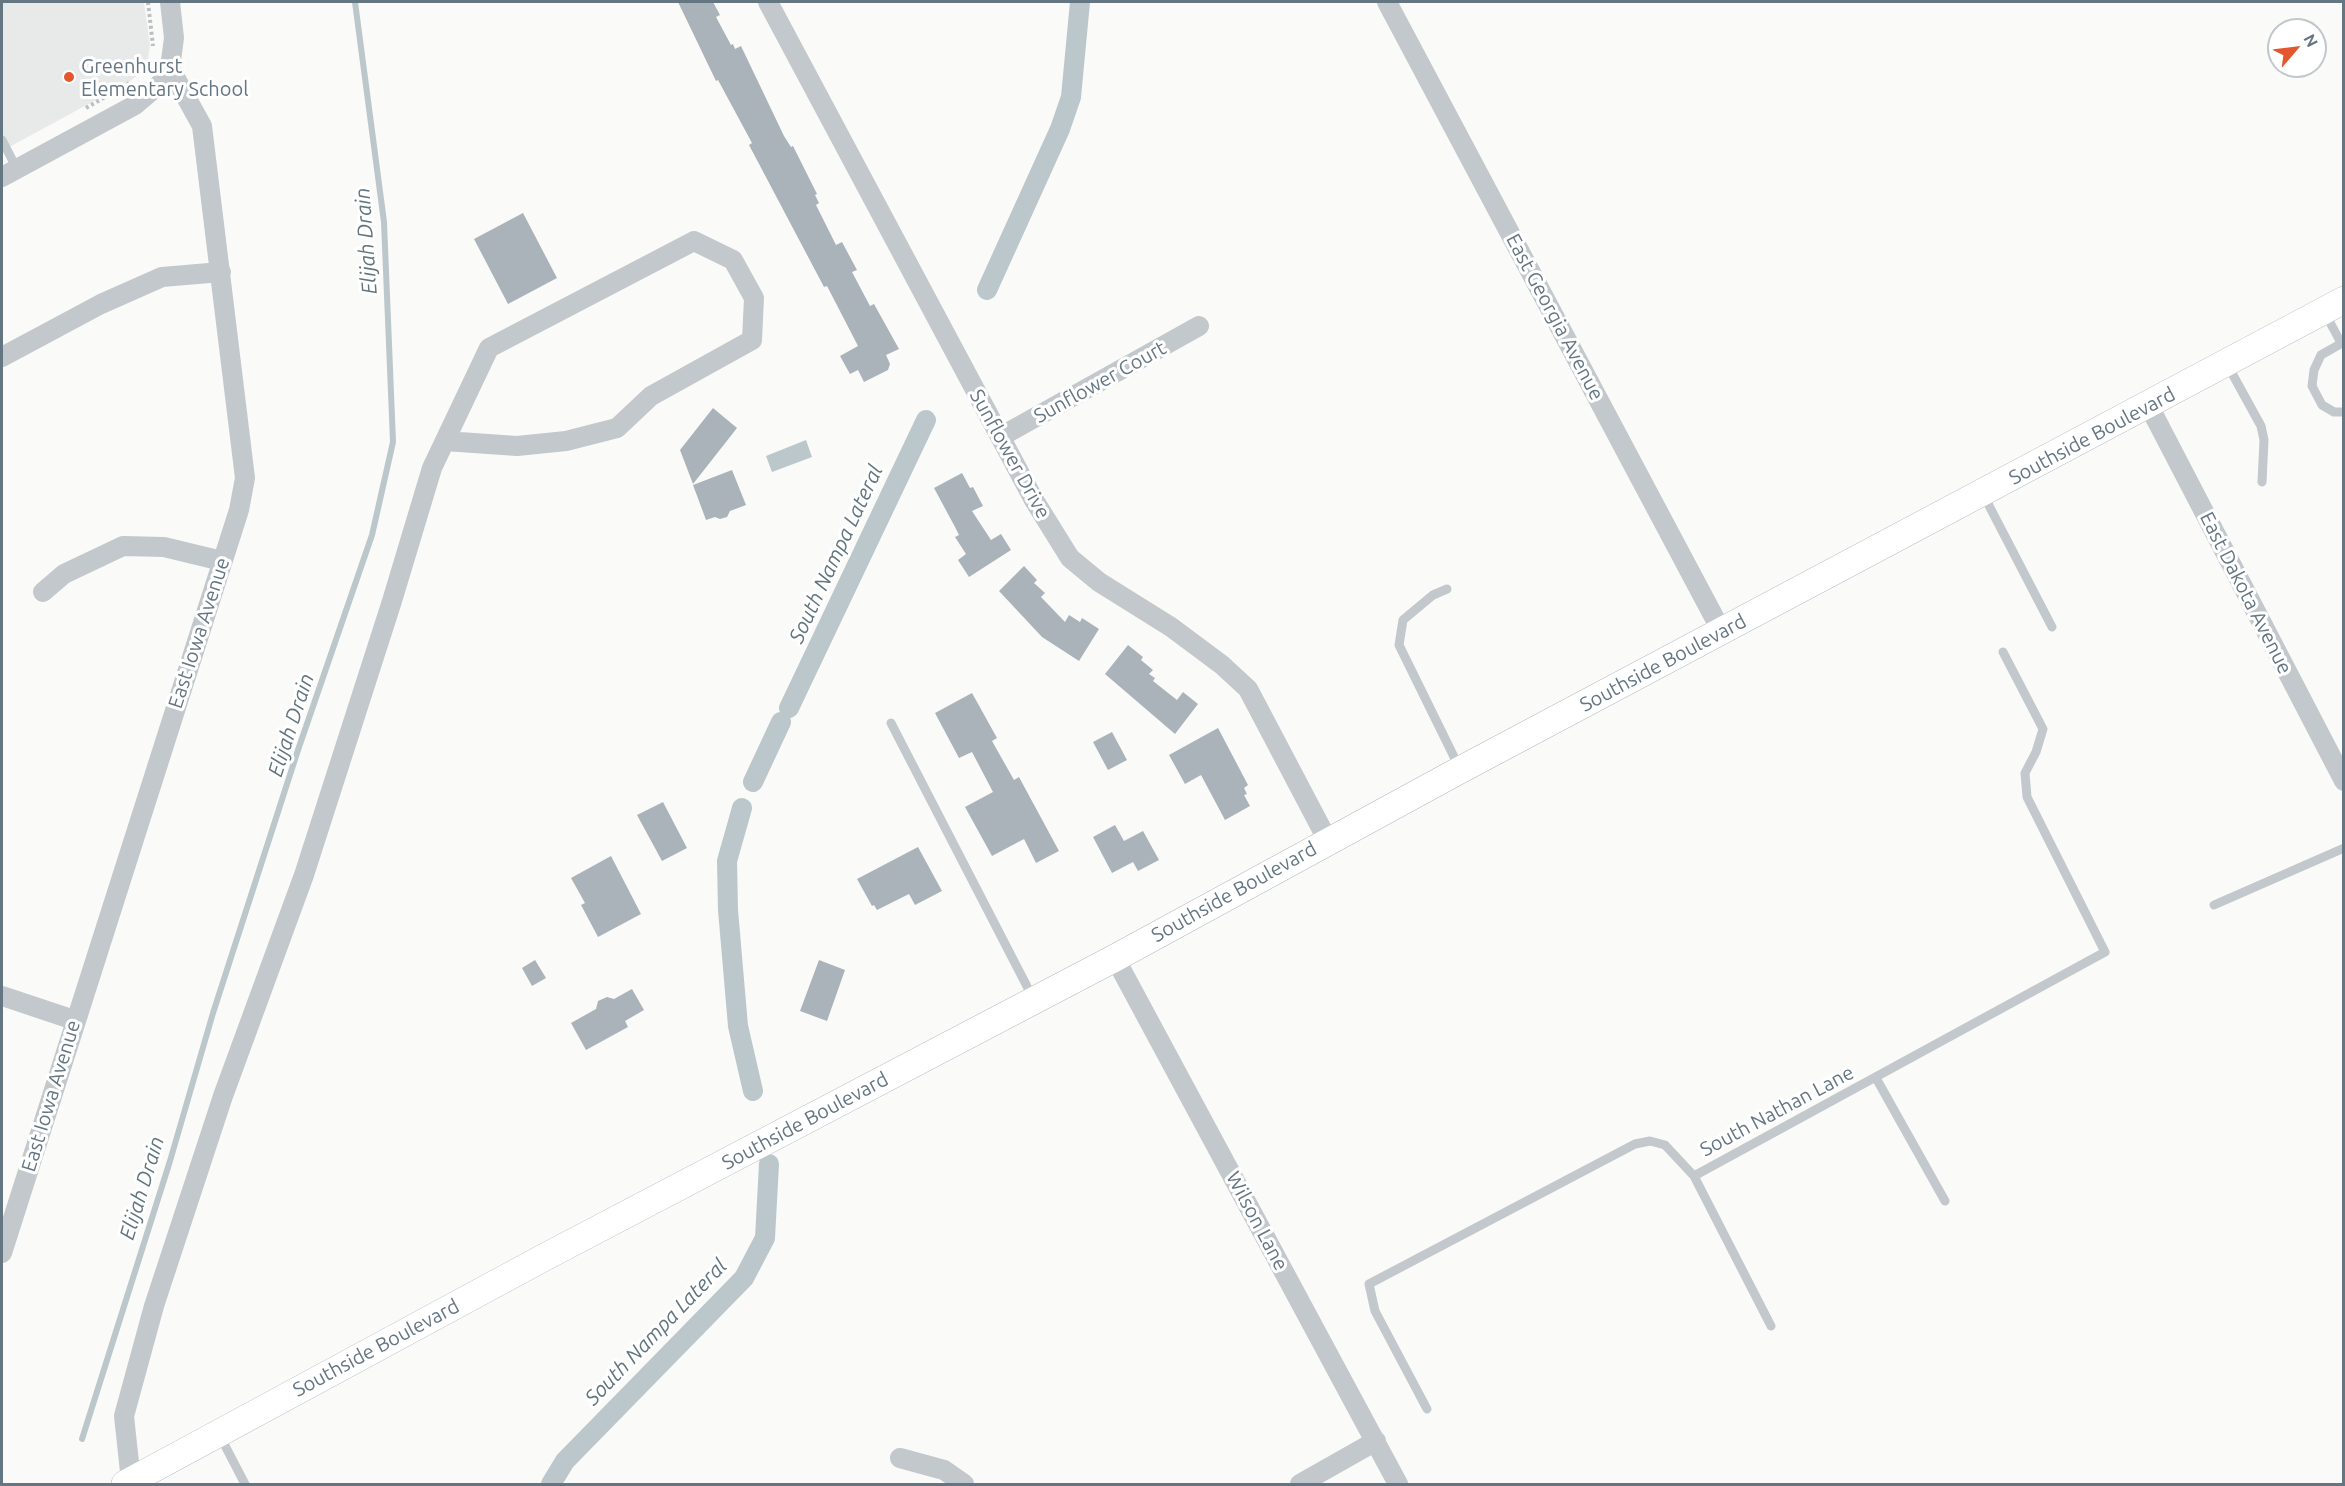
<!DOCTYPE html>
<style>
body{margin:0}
#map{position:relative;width:2345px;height:1486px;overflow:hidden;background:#fafaf8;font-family:Ubuntu,sans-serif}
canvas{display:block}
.frame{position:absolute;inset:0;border:3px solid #657683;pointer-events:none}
.north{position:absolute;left:2267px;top:18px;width:60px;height:60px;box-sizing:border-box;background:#fff;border:2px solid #c1c8cd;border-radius:50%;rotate:62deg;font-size:16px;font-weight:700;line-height:24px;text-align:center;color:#657683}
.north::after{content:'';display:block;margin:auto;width:21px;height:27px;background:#e4572e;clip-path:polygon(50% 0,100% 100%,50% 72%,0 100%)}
</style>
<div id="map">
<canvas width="2345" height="1486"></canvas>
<div class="frame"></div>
<div class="north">N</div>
</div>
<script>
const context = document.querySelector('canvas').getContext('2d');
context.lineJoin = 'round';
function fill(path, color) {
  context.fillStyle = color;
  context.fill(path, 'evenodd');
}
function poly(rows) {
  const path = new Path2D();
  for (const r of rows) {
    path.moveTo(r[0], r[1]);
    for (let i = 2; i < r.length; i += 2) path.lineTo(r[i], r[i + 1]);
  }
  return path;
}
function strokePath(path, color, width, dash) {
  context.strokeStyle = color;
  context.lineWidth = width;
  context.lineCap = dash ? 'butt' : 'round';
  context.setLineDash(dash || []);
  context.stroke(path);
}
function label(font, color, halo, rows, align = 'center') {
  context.font = font + ' Ubuntu,sans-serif';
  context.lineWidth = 6;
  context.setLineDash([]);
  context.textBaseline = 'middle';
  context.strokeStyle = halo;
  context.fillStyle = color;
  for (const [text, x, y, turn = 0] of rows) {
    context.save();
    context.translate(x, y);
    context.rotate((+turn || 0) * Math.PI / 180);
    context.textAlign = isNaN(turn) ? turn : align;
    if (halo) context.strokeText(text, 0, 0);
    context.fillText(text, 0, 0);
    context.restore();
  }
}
const built = poly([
 [2,2,144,2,150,45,148,60,142,72,129,82,2,151]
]);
const water = poly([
 [806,440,812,457,772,472,766,456]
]);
const stream = poly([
 [82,1439,170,1161,213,1013,298,750,372,535,393,442,384,222,355,2]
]);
const canal = poly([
 [987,290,1060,129,1071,97,1080,2],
 [789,708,926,420],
 [753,782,781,722],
 [742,808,727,861,728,910,738,1026,753,1091],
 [551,1484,565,1461,744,1278,765,1238,769,1164]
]);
const building = poly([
 [678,2,713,2,720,15,716,17,731,45,733,44,735,49,741,46,784,136,791,147,793,146,817,194,815,195,819,203,816,205,836,245,842,242,857,270,852,272,870,306,874,304,899,349,886,355,890,364,888,370,864,382,858,370,850,374,840,356,858,346,827,286,824,287,749,145,752,143,718,80,716,81],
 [523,213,557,278,508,304,474,239],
 [713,408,737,428,693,484,680,450],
 [732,470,746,505,730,511,727,517,720,519,715,517,706,520,693,485],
 [962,473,970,488,973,487,983,506,972,511,991,540,1001,534,1011,550,969,577,958,560,966,554,955,537,959,535,955,527,934,488],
 [1024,566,1037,580,1034,583,1045,593,1041,597,1065,622,1069,615,1080,622,1082,618,1099,629,1079,661,1042,637,999,591],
 [1128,645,1143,657,1141,660,1153,670,1149,674,1155,678,1153,681,1177,700,1183,692,1198,704,1175,734,1105,674],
 [972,693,997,738,992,741,1014,780,1019,777,1059,851,1036,863,1024,839,992,856,965,807,993,792,972,752,959,758,935,713],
 [1218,728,1248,785,1244,788,1247,794,1244,795,1250,806,1225,820,1201,775,1185,784,1169,755],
 [1112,732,1127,760,1108,770,1093,742],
 [663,802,687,848,662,861,637,815],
 [1115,825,1124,841,1143,831,1159,860,1138,871,1133,862,1112,873,1093,837],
 [918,847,942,891,915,905,909,894,877,910,874,905,872,906,857,879],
 [611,856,641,914,598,937,581,905,585,903,571,878],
 [535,960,546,978,532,986,522,968],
 [819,960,845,970,827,1021,800,1011],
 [632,989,644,1010,625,1021,628,1027,586,1050,571,1023,596,1009,598,1001,607,997,614,999]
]);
const path = poly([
 [148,2,153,46],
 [86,108,129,83]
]);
const lane = poly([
 [2,140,17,169],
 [2325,313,2341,343],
 [2344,342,2321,355,2314,370,2312,386,2322,405,2334,412,2344,412],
 [2228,366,2261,426,2264,440,2262,482],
 [1984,496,2052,627],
 [1447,589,1433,595,1403,620,1399,645,1459,767],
 [891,723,1033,998],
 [2214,905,2344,848],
 [1876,1078,1945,1201],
 [1694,1176,1771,1326],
 [1427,1409,1375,1311,1369,1284,1635,1144,1650,1141,1665,1145,1694,1176,2105,952,2027,797,2025,773,2036,752,2043,729,2003,652],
 [220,1436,245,1484]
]);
const street = poly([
 [768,2,1034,500,1070,558,1099,582,1171,627,1222,665,1248,689,1328,841],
 [1387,2,1722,632],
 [2,177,135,105,162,82,170,68],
 [2,357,101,304,162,277,221,272],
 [2149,406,2344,781],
 [1000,437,1199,326],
 [43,592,64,574,123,546,164,547,222,561],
 [1115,958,1398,1484],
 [2,996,74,1020],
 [2,1253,239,510,245,478,202,126,170,68,174,38,170,2],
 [900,1458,944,1470,964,1484],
 [131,1481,124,1416,154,1306,223,1096,304,875,392,601,432,468,489,348,694,241,733,260,754,298,752,340,651,396,617,428,566,441,517,446,445,441],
 [1300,1484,1376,1441]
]);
const secondary = poly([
 [125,1484,543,1258,1115,958,1460,770,2344,300]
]);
const markers = [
 [69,77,6,"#e4572e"]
];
const poiNames = [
 ["Greenhurst",81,66],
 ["Elementary School",81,89]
];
const streetNames = [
 ["East Georgia Avenue",1555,317,62],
 ["Sunflower Court",1100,382,-29],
 ["Southside Boulevard",2092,436,-28],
 ["Sunflower Drive",1010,454,61],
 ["East Dakota Avenue",2246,593,63],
 ["East Iowa Avenue",199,633,-72],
 ["Southside Boulevard",1663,663,-28],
 ["Southside Boulevard",1234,892,-29],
 ["East Iowa Avenue",51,1096,-73],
 ["South Nathan Lane",1777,1111,-28],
 ["Southside Boulevard",805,1121,-28],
 ["Wilson Lane",1257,1221,62],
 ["Southside Boulevard",376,1348,-28]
];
const waterNames = [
 ["Elijah Drain",366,241,-94],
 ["South Nampa Lateral",836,554,-65],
 ["Elijah Drain",291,725,-72],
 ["Elijah Drain",142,1188,-73],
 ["South Nampa Lateral",656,1332,-46]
];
fill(built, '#e8e9e9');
fill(water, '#bbc7cb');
strokePath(stream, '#bbc7cb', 6);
strokePath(canal, '#bbc7cb', 20);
fill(building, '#aab3b9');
strokePath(secondary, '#b3babf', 28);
strokePath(path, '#bbbfc2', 4, [3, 3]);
strokePath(lane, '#c3c8cc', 9);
strokePath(street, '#c3c8cc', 20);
strokePath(secondary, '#fff', 27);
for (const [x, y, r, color] of markers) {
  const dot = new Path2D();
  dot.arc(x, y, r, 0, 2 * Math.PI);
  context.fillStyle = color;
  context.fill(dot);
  strokePath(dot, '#fff', 2);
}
label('20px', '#657683', '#fff', poiNames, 'left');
label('20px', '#657683', '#fff', streetNames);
label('italic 21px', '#60757c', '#fff', waterNames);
</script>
